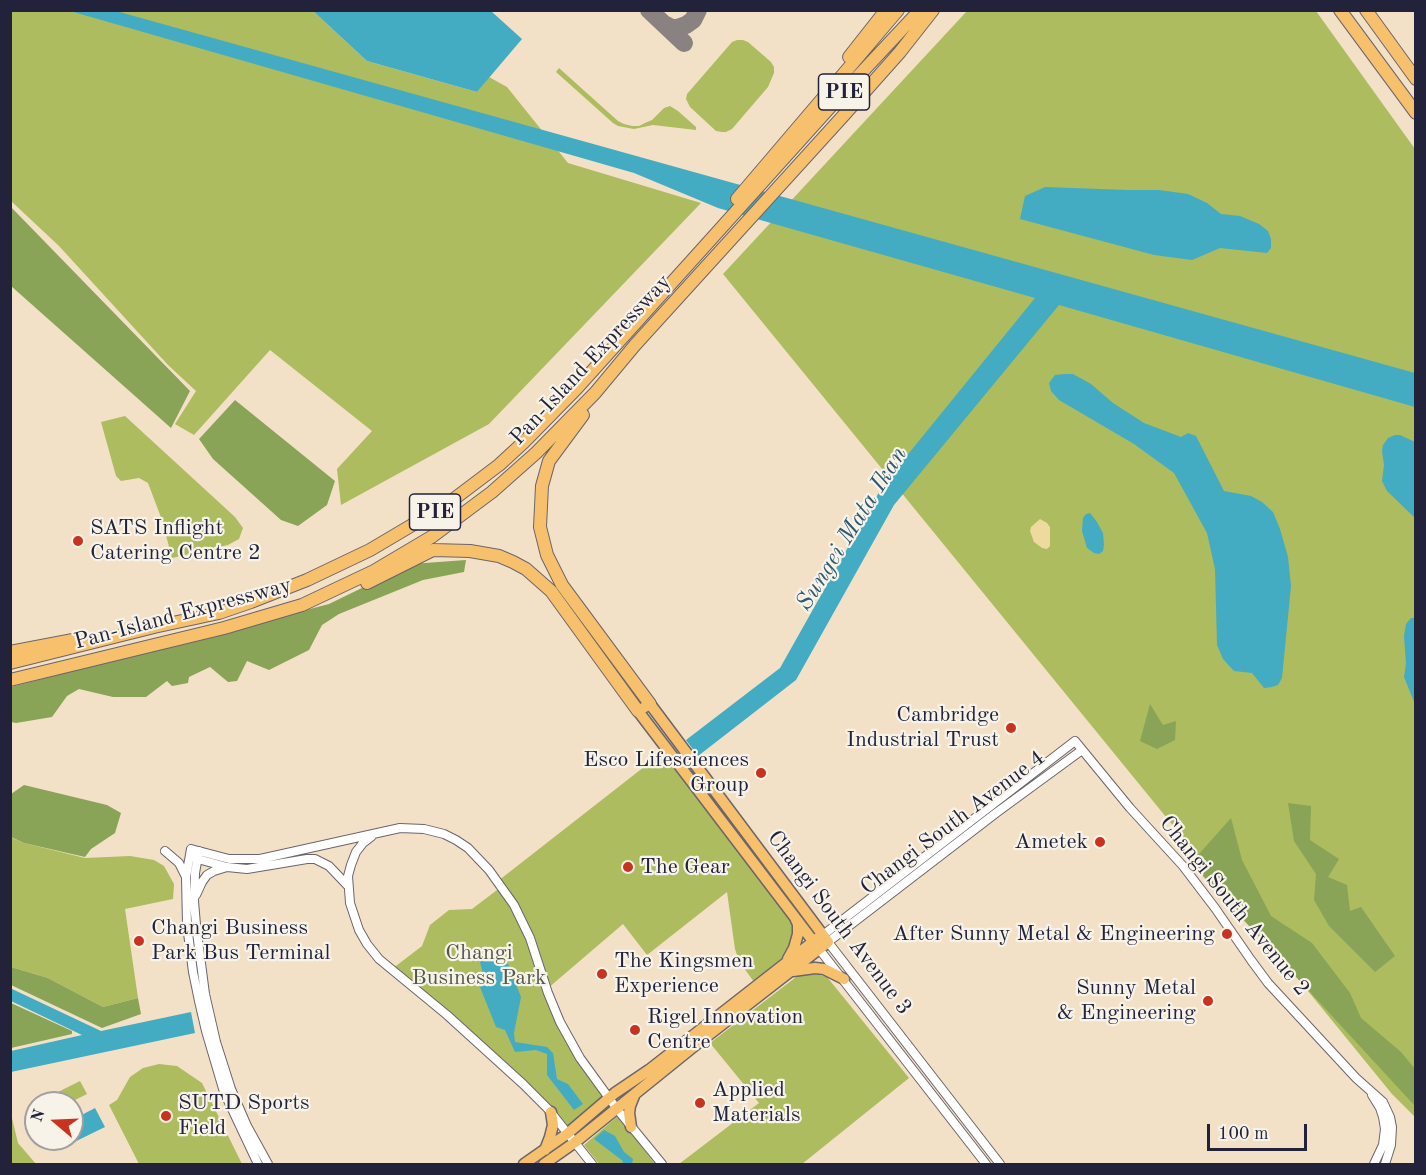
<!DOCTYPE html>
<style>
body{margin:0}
#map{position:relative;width:1426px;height:1175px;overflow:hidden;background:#f3e1c7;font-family:"Old Standard TT",serif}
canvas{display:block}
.frame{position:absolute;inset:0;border:12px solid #22223b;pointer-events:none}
.north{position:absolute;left:24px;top:1091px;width:60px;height:60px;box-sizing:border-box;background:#f7f3e8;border:2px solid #a29fa3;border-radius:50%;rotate:289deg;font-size:16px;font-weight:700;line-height:24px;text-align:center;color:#22223b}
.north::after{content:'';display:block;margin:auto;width:21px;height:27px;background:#c8321e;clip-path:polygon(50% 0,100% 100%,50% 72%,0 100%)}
.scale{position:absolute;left:1207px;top:1124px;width:100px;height:27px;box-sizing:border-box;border:3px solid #22223b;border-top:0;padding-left:8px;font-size:18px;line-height:21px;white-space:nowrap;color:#22223b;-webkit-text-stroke:4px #f7f3e8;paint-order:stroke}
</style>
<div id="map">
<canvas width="1426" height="1175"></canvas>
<div class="frame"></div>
<div class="north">N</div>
<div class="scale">100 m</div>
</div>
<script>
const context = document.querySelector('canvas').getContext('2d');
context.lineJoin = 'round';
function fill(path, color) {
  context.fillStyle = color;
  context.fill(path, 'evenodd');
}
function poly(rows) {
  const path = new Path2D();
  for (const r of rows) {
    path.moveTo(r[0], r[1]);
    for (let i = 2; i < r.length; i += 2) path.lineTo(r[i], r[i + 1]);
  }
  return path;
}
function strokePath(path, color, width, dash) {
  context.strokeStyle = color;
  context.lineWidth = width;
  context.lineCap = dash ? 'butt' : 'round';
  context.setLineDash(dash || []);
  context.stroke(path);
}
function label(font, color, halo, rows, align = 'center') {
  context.font = font + ' "Old Standard TT",serif';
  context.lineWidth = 4.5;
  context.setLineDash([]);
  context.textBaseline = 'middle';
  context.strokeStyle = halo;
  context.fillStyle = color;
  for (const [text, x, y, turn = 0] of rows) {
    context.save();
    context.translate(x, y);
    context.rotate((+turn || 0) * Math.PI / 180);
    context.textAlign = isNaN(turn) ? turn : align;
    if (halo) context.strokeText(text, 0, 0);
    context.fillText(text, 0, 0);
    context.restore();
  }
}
const green = poly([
 [10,11,313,11,367,61,477,92,489,77,507,87,568,163,701,203,489,424,341,505,337,469,372,431,270,350,194,435,175,424,196,391,168,365,59,246,11,201],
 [967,11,1316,11,1415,149,1415,1117,1392,1094,723,274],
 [737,40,743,40,748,42,771,62,774,67,774,73,768,87,732,129,726,132,722,132,716,131,690,107,686,99,687,94,732,42],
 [559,68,618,121,624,124,632,126,639,126,645,123,652,120,664,108,670,106,678,111,696,127,696,130,653,125,634,129,618,126,613,123,556,72],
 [125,416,235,517,243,528,239,539,228,545,172,558,162,520,148,483,139,478,121,481,116,476,101,422],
 [667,749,797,924,786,962,754,982,739,961,735,949,727,892,647,955,623,924,547,989,553,1005,609,1098,567,1133,549,1110,392,969,422,946,430,925,449,910,472,909,501,887,498,881],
 [10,837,24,843,85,858,130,856,154,860,164,866,174,884,173,899,125,909,138,998,103,1007,48,978,11,967],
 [804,971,827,977,909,1078,802,1164,679,1164,759,1103,710,1043],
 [159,1064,177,1066,202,1083,242,1164,139,1164,109,1105,117,1100,130,1077,143,1068],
 [80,1081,87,1094,69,1103,63,1103,58,1092],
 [11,1114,18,1143,36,1164,11,1164],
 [618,1116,655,1164,599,1164,584,1145]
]);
const forest = poly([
 [10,206,190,391,171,428,11,286],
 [235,400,335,481,327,505,298,526,281,520,213,459,199,439],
 [466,560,464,572,423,580,339,614,322,625,309,650,269,670,247,661,237,681,228,682,210,667,189,677,188,683,172,686,167,681,146,697,113,697,79,689,67,696,52,717,16,723,11,722,11,687,329,604,411,564],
 [1150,704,1163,725,1176,721,1175,740,1157,749,1140,741],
 [24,785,107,805,121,813,115,833,91,849,85,857,24,843,11,837,11,794],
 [1288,803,1311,806,1310,840,1339,859,1328,877,1347,885,1350,911,1361,907,1395,956,1375,972,1329,926,1314,900,1316,874,1294,841],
 [1231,818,1242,860,1271,916,1312,943,1350,993,1361,1018,1401,1052,1415,1069,1415,1106,1191,863],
 [11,967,48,978,103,1007,138,998,141,1014,102,1028,11,985],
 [11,1003,72,1031,72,1034,11,1048]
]);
const sand = poly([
 [1040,519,1047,523,1050,527,1050,546,1047,549,1042,548,1034,542,1030,531,1031,527]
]);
const water = poly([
 [70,11,116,11,1415,373,1415,407,1059,305,894,505,796,680,698,756,686,740,780,668,878,494,892,474,1035,298,718,208,634,173],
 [313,11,491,11,522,39,477,92,367,61],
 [1045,187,1128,190,1159,190,1188,194,1207,203,1221,214,1240,216,1259,224,1268,231,1271,239,1271,248,1267,253,1220,248,1192,260,1154,255,1020,219,1025,196],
 [1065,374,1073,374,1091,384,1113,403,1144,423,1181,437,1188,433,1196,436,1224,491,1251,496,1262,502,1273,512,1280,529,1288,557,1291,586,1282,678,1278,685,1272,687,1264,688,1252,673,1234,671,1223,659,1217,645,1215,569,1207,533,1174,473,1134,444,1059,400,1051,391,1049,383,1055,375],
 [1395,435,1400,435,1415,442,1415,518,1387,491,1382,481,1384,465,1382,451,1383,445,1388,438],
 [1090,513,1097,522,1103,533,1104,545,1103,551,1099,554,1094,553,1087,548,1082,531,1083,518,1086,514],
 [1411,618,1415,618,1415,704,1404,677,1406,663,1404,636,1406,624],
 [491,953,508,964,521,997,514,1033,515,1042,547,1047,553,1053,557,1079,568,1084,583,1104,574,1110,547,1075,547,1054,536,1050,515,1052,505,1030,496,1027,478,982,485,981,480,962],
 [10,988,101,1031,191,1012,195,1033,11,1072,11,1051,82,1035,11,1001],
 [95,1108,105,1127,60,1149,54,1139,72,1139,72,1120],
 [604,1130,615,1136,624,1152,633,1159,632,1164,622,1164,623,1161,594,1139]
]);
const taxiway = poly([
 [649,10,684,43],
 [664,24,672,28,677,28,686,25,693,20,698,10]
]);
const minor = poly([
 [372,836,363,843,356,852,351,865,348,876,350,903,359,930,367,944,379,959,447,1015,523,1084,549,1110,592,1164],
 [165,851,179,863,186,877],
 [199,851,195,873,194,901,196,925,205,994,216,1042,231,1089,247,1126,268,1164],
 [194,858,227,867,247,869,307,859,315,859,329,866,348,886],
 [196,895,202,882,207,875,214,871,227,867],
 [823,935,1075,741,1130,808,1183,866,1215,908,1251,960,1268,983,1356,1078,1383,1102,1390,1117,1392,1127,1391,1145,1385,1164],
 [819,949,986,1164],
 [1372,1095,1380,1108,1383,1117,1385,1129,1383,1145,1374,1164],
 [258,1164,224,1092,206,1031,199,1001,193,972,187,925,186,877,191,849,229,859,260,859,400,828,424,829,444,834,456,840,468,848,489,870,514,905,530,938,548,993,560,1022,580,1058,617,1109,662,1164],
 [1000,1164,828,942,996,813,1082,750]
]);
const major = poly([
 [788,959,794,948,798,934,798,924,796,920],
 [793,971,815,968,824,969,844,979],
 [631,1127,629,1113,630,1106,634,1096],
 [545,1150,550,1137,553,1125,551,1112],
 [524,1164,567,1134,615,1093,649,1070,818,938],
 [544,1164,574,1143,693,1047,828,942,650,704,638,711,819,949]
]);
const highway = poly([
 [1340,10,1416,113],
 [1366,10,1416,79],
 [849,57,886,10],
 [737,199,898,10],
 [583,415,549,461,542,486,540,527,547,555,562,585,650,704],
 [367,583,433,550,470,551,499,556,513,562,526,569,551,591,638,711],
 [10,652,73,640],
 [10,663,154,627,219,613,251,602,307,580,370,550,446,505,499,465,524,442,577,388,849,86,920,10],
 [10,680,224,628,302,605,374,571,433,536,492,492,536,453,595,393,635,345,844,115,900,52,933,10]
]);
const markers = [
 [78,541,6,"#c8321e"],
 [1011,728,6,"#c8321e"],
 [761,773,6,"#c8321e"],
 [1100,842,6,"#c8321e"],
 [628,867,6,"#c8321e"],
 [1227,934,6,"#c8321e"],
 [139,941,6,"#c8321e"],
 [602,974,6,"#c8321e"],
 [1208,1001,6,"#c8321e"],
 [635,1030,6,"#c8321e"],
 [700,1103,6,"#c8321e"],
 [166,1116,6,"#c8321e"]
];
const shields = [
 [844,92,51],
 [435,512,51]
];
const shieldNames = [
 ["PIE",844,92],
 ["PIE",435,512]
];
const streetNames = [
 ["Pan-Island Expressway",591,360,-47],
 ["Pan-Island Expressway",183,614,-15],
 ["Changi South Avenue 4",953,823,-37],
 ["Changi South Avenue 2",1234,906,51],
 ["Changi South Avenue 3",839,923,53]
];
const poiNames = [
 ["SATS Inflight",90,528],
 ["Catering Centre 2",90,553],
 ["Cambridge",999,715,"right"],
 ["Industrial Trust",999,740,"right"],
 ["Esco Lifesciences",749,760,"right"],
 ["Group",749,785,"right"],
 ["Ametek",1088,842,"right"],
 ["The Gear",640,867],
 ["Changi Business",151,928],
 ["Park Bus Terminal",151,953],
 ["After Sunny Metal & Engineering",1215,934,"right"],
 ["The Kingsmen",614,961],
 ["Experience",614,986],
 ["Sunny Metal",1196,988,"right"],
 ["& Engineering",1196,1013,"right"],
 ["Rigel Innovation",647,1017],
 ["Centre",647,1042],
 ["Applied",712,1090],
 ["Materials",712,1115],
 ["SUTD Sports",178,1103],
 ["Field",178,1128]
];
const parkNames = [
 ["Changi",479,953],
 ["Business Park",479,978]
];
const waterNames = [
 ["Sungei Mata Ikan",852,529,-58]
];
fill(green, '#acbc5f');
fill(forest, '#89a456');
fill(sand, '#eeda9e');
fill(water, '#43acc3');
strokePath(taxiway, '#8a8281', 18);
strokePath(minor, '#6b656c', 10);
strokePath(major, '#6b656c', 13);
strokePath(highway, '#6b656c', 14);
strokePath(minor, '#fff', 8);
strokePath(major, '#f7c06c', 10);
strokePath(highway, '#f7c06c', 12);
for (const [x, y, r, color] of markers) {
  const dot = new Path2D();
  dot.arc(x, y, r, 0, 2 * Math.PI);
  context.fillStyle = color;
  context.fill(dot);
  strokePath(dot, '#f7f3e8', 2);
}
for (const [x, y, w] of shields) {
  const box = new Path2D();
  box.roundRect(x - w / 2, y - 18, w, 36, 4.5);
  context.fillStyle = '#f7f3e8';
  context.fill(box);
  strokePath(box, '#22223b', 1.5);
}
label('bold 21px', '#22223b', null, shieldNames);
label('22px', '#22223b', '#f7f3e8', streetNames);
label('22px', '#22223b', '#f7f3e8', poiNames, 'left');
label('22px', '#525848', '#f7f3e8', parkNames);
label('italic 24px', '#2f5971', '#f7f3e8', waterNames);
</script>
